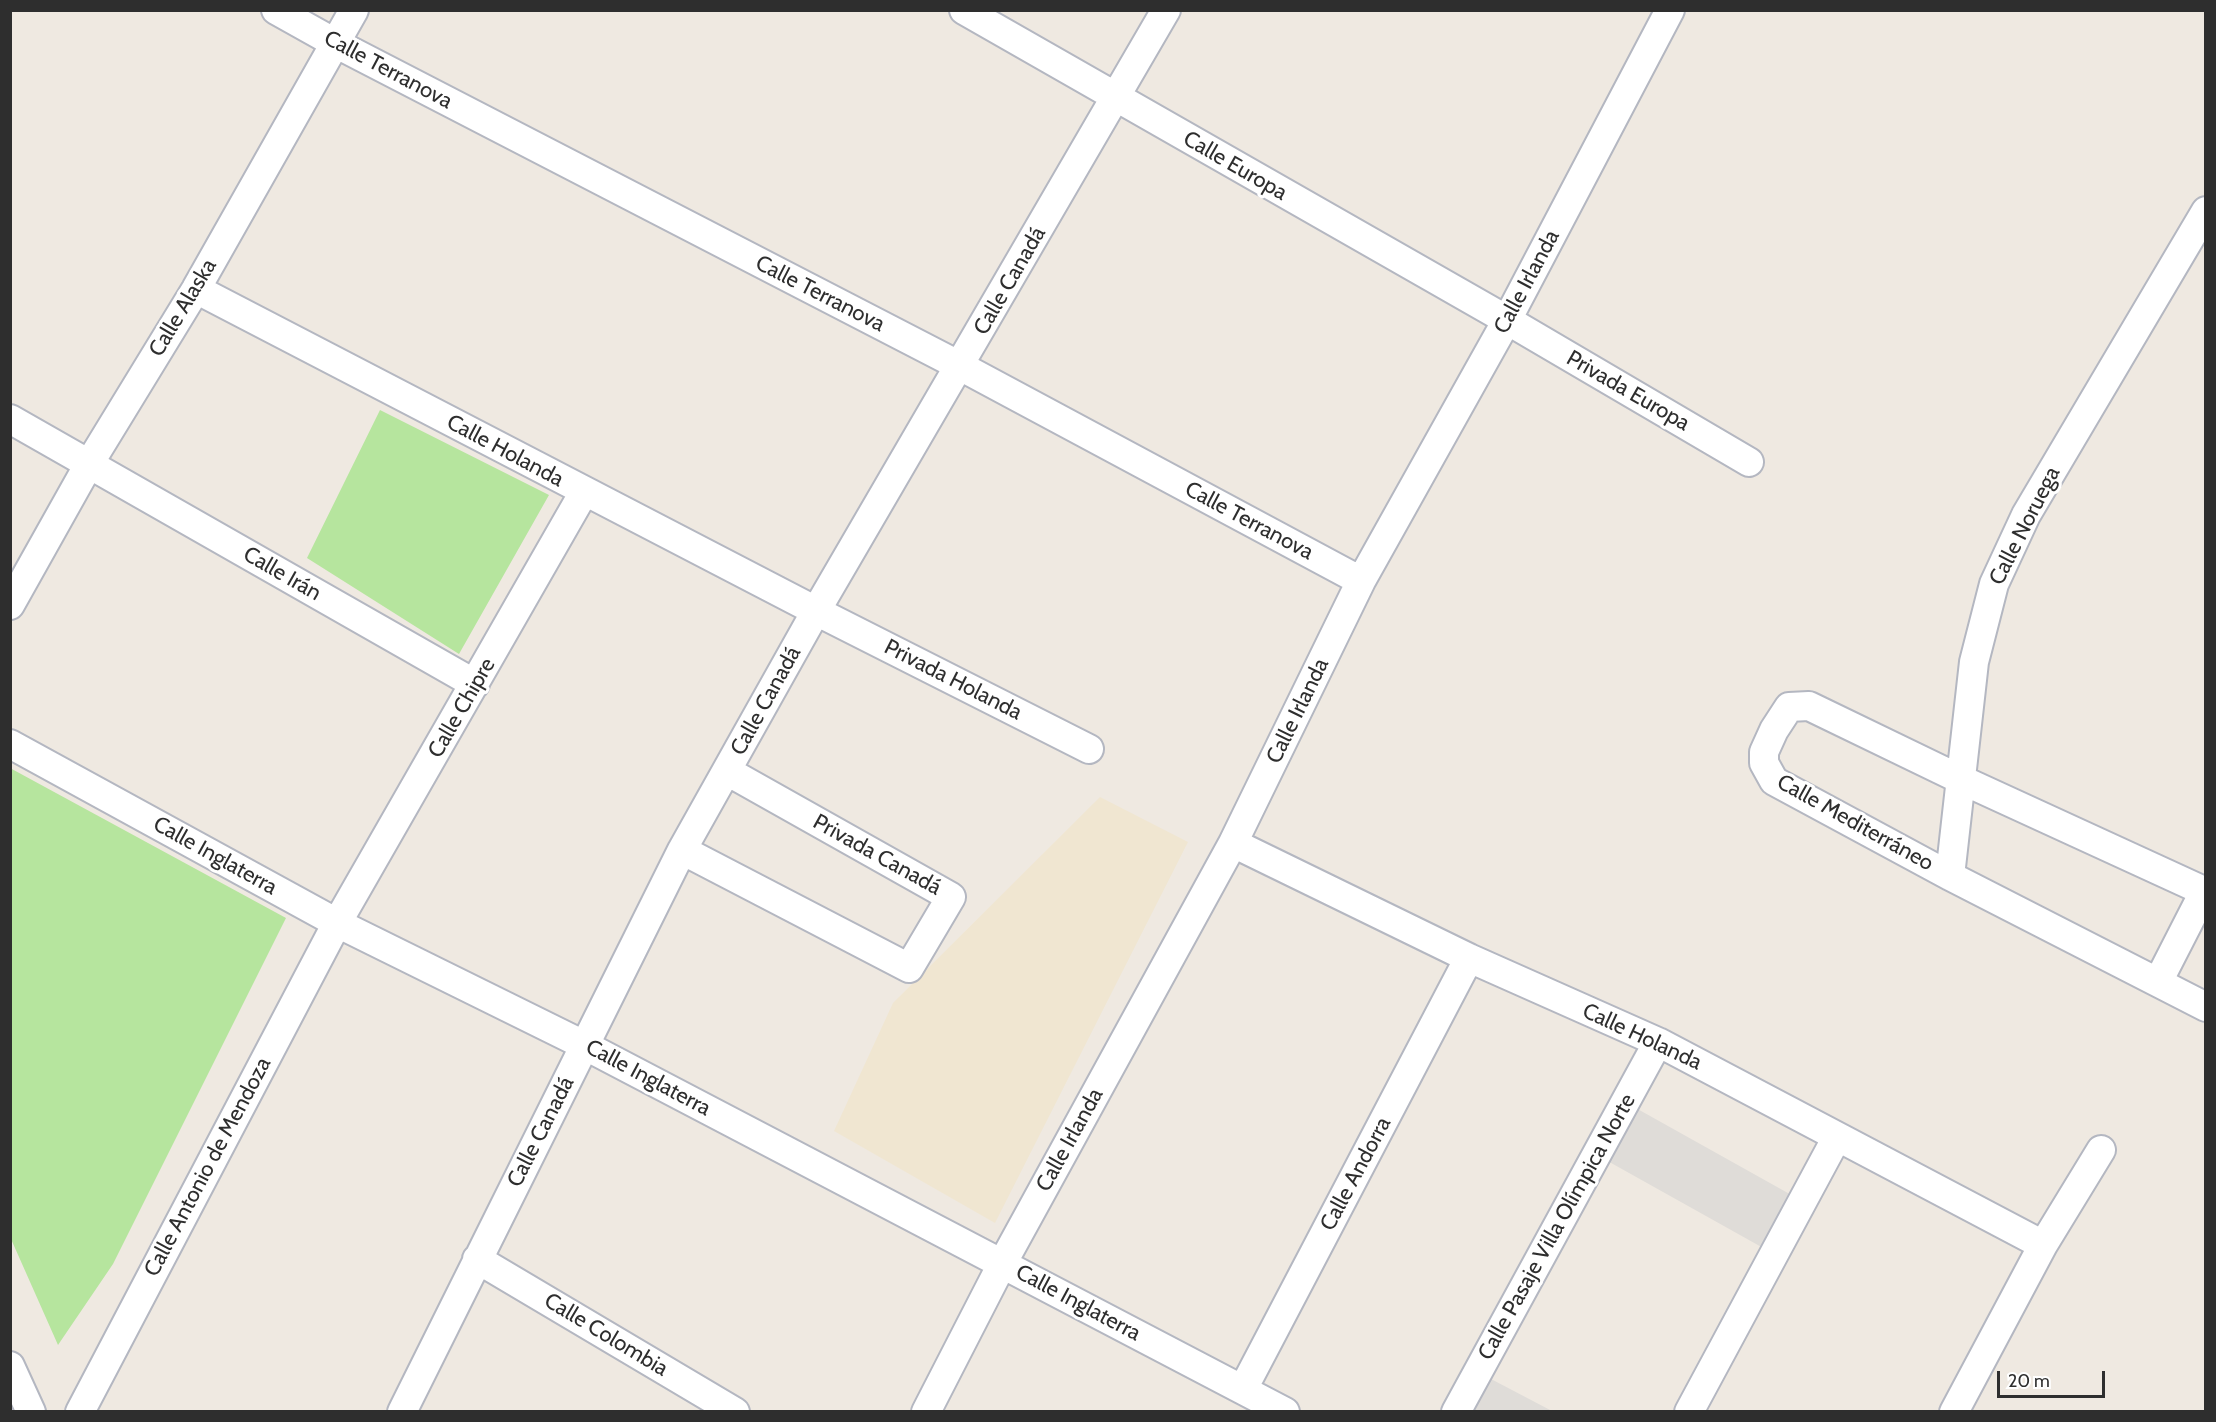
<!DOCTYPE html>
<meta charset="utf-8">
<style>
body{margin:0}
#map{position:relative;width:2216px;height:1422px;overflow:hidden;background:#efe9e1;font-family:Cabin,sans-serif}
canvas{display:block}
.frame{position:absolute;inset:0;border:12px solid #2e2e2e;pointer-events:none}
.scale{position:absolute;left:1997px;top:1371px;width:108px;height:27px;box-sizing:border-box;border:3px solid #2e2e2e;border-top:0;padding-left:8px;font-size:18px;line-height:21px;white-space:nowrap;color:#2e2e2e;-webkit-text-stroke:4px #fff;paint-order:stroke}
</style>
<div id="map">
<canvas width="2216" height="1422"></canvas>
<div class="frame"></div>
<div class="scale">20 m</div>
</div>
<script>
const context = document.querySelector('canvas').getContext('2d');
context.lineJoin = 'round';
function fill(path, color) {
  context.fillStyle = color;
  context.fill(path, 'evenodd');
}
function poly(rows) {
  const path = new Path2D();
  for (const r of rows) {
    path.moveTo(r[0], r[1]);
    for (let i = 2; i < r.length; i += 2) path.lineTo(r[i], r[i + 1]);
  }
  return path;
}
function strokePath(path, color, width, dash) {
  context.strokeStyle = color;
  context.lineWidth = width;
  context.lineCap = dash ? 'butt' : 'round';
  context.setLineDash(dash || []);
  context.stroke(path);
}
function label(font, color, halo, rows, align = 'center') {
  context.font = font + ' Cabin,sans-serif';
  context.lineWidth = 6;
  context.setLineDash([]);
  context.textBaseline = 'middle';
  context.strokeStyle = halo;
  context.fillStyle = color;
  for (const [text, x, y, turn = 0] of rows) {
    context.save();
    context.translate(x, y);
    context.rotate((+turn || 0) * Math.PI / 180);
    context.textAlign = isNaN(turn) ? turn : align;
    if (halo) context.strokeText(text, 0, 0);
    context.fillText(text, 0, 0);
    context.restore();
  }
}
const education = poly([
 [1100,797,1188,842,995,1223,834,1131,893,1003]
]);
const green = poly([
 [380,410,549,495,459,654,307,558],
 [10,768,286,918,113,1264,58,1345,11,1239]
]);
const plaza = poly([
 [1634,1107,1795,1197,1765,1249,1604,1159],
 [1491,1379,1552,1411,1474,1411]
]);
const street = poly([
 [276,10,335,43,960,366,1361,581],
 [964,10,1507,320,1749,462],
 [196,289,816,611,1089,749],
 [10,419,475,684],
 [10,605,89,464,196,289,354,10],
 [10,744,337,923,584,1045,1285,1412],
 [1233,843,1469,958,1658,1042,2043,1245],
 [682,850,909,968,951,897,727,771],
 [1950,876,1974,662,1994,584,2026,515,2206,211],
 [2206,892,1962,780,1809,706,1789,707,1774,730,1764,752,1764,763,1774,781,1950,876,2206,1007],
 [2158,982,2204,892],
 [477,1259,735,1412],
 [10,1366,31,1412],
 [1243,1389,1469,958],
 [80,1412,337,923,584,492],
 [402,1412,682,850,816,611,1166,10],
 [926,1412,1002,1264,1233,843,1361,581,1507,320,1670,10],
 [1456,1412,1658,1042],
 [1689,1412,1837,1137],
 [1954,1412,2043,1245,2101,1150]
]);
const streetNames = [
 ["Calle Terranova",388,70,28],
 ["Calle Europa",1235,166,30],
 ["Calle Canadá",1010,281,-60],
 ["Calle Irlanda",1527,282,-62],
 ["Calle Terranova",820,294,27],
 ["Calle Alaska",183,308,-59],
 ["Privada Europa",1628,391,30],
 ["Calle Holanda",505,451,28],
 ["Calle Terranova",1249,521,28],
 ["Calle Noruega",2025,526,-63],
 ["Calle Irán",282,574,30],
 ["Privada Holanda",953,680,27],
 ["Calle Canadá",766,701,-61],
 ["Calle Chipre",462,708,-60],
 ["Calle Irlanda",1298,711,-64],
 ["Calle Mediterráneo",1855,823,29],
 ["Privada Canadá",877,855,29],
 ["Calle Inglaterra",215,856,29],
 ["Calle Holanda",1642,1037,25],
 ["Calle Inglaterra",648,1078,28],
 ["Calle Canadá",541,1132,-63],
 ["Calle Irlanda",1070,1140,-61],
 ["Calle Antonio de Mendoza",208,1167,-62],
 ["Calle Andorra",1356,1174,-62],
 ["Calle Pasaje Villa Olímpica Norte",1557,1227,-61],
 ["Calle Inglaterra",1078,1303,28],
 ["Calle Colombia",606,1335,31]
];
fill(education, '#f0e6d1');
fill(green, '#b6e59e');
fill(plaza, '#dfdcd8');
strokePath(street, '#b4b7c1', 32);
strokePath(street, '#fff', 28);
label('22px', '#2e2e2e', '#fff', streetNames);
</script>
